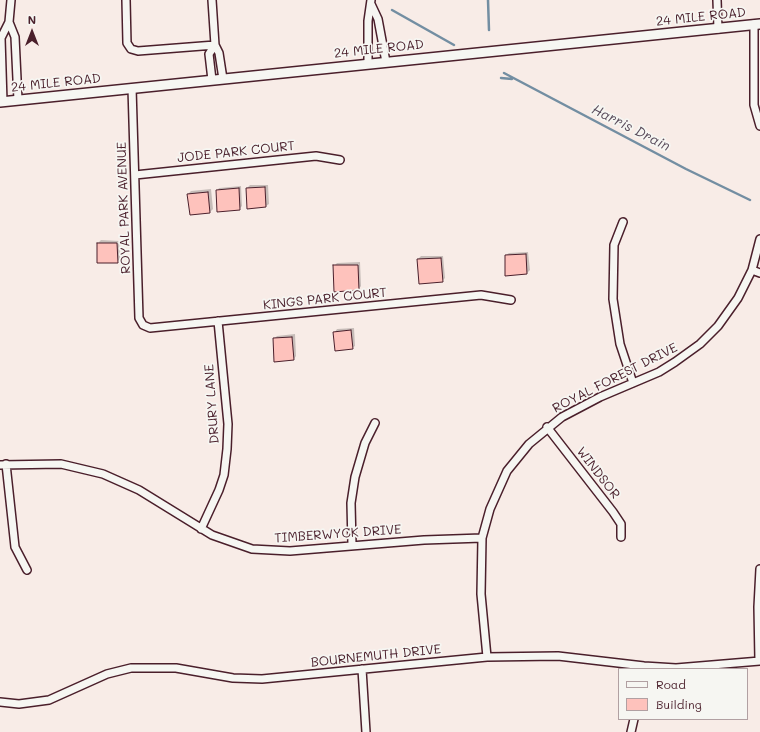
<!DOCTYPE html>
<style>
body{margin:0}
#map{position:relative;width:760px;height:732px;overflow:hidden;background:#f8ece7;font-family:Mali,sans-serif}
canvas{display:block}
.legend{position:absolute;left:618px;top:668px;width:130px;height:52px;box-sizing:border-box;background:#f6f6f2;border:1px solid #b1a0a2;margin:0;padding:5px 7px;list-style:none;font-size:12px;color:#4a1f2b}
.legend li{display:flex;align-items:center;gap:8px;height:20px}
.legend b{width:20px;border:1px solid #b1a0a2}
.north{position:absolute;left:12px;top:12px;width:40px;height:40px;-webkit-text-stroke:3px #f6f6f2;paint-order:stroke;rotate:0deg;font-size:11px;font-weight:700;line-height:16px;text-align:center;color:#4a1f2b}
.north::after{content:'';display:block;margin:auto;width:14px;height:18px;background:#4a1f2b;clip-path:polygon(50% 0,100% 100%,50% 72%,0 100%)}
</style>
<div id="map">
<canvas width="760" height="732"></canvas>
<ul class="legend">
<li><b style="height:5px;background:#f6f6f2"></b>Road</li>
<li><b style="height:11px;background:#fec2bc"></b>Building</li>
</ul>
<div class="north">N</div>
</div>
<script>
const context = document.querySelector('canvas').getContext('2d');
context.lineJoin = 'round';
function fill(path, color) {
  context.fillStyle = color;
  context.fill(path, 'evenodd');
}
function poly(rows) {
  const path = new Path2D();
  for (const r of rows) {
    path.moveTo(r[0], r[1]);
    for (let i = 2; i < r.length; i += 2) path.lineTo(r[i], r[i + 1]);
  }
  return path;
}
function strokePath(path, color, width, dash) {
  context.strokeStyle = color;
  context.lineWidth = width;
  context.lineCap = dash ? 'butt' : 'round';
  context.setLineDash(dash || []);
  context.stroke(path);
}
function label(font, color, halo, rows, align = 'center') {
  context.font = font + ' Mali,sans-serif';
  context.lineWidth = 3.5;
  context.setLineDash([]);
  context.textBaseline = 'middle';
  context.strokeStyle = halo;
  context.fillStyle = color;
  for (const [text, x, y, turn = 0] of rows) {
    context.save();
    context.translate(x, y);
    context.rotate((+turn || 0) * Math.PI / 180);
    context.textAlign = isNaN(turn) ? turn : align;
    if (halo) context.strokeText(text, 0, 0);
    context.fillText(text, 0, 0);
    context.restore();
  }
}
const shadow = poly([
 [250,185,268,185,269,204,266,206,247,188],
 [241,186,242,206,239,209,217,191,219,188],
 [211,189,213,209,210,212,188,194,191,191],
 [101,240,119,241,120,259,117,262,98,243],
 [528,252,530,270,527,273,506,275,506,255,509,253],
 [421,256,443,256,445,278,442,281,418,259],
 [360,262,361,286,359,289,334,266,337,263],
 [354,328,355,346,352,348,335,332,337,329],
 [295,334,296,356,294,359,274,339,277,336]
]);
const stream = poly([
 [488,0,489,30],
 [392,10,454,45],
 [504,73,686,169,750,200],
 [501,78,512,79]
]);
const building = poly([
 [265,187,266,207,247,209,246,188,265,187],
 [239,188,240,210,217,212,216,190,239,188],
 [208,192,210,213,190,215,187,194,208,192],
 [97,243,117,243,118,263,97,263,97,243],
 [526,254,527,274,505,276,505,255,526,254],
 [441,258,443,282,419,284,417,259,441,258],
 [333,265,358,265,359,290,334,292,333,265],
 [351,330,353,349,335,351,333,332,351,330],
 [292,337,294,360,274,362,273,338,292,337]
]);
const minor = poly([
 [126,0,127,43,131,49,138,51,215,45],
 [212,0,215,45,219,53,223,79],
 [717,0,718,29],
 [371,4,378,19,386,62],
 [9,22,15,37,18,100],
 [754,24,754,105,760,126],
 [368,63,368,21,371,0],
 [212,80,209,54,215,45],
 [132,88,139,318,143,325,150,328,481,295,511,300],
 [3,102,1,38,9,22,11,0],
 [135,175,316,156,340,160],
 [623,222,614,245,613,299,620,344,633,383],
 [752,270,760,273],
 [547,427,613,512,621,524,621,537],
 [6,464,15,547,27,570],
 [0,465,61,464,103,474,139,490,212,535,252,549,290,551,424,540,482,538],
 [201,529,219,490,224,475,227,449,228,424,218,321],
 [352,545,351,503,355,477,365,443,375,423],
 [487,657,481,594,482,538,490,509,507,471,529,444,562,417,600,397,659,372,675,362,700,344,718,326,738,298,752,270,760,239],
 [759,661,758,607,760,569],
 [362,669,366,732],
 [0,702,19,704,49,700,107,674,131,668,176,668,233,678,262,679,487,657,558,656,644,666,676,668,760,661],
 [631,732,634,719]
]);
const tertiary = poly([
 [0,102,760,24]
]);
const streetNames = [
 ["24 MILE ROAD",701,17,-6],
 ["24 MILE ROAD",379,49,-6],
 ["24 MILE ROAD",56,83,-6],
 ["JODE PARK COURT",236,152,-6],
 ["ROYAL PARK AVENUE",124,208,-92],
 ["KINGS PARK COURT",325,299,-6],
 ["ROYAL FOREST DRIVE",615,378,-27],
 ["DRURY LANE",212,404,-94],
 ["WINDSOR",598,473,52],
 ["TIMBERWYCK DRIVE",338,534,-4],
 ["BOURNEMUTH DRIVE",376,656,-6]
];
const waterNames = [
 ["Harris Drain",631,128,27]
];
fill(shadow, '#0003');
strokePath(stream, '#738ea2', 2.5);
fill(building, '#fec2bc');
strokePath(building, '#4a1f2b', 1);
strokePath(minor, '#4a1f2b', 10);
strokePath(tertiary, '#4a1f2b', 12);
strokePath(minor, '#f6f6f2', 7);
strokePath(tertiary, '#f6f6f2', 9);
label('13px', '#4a1f2b', '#f6f6f2', streetNames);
label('italic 14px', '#5b4d5c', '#f6f6f2', waterNames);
</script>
